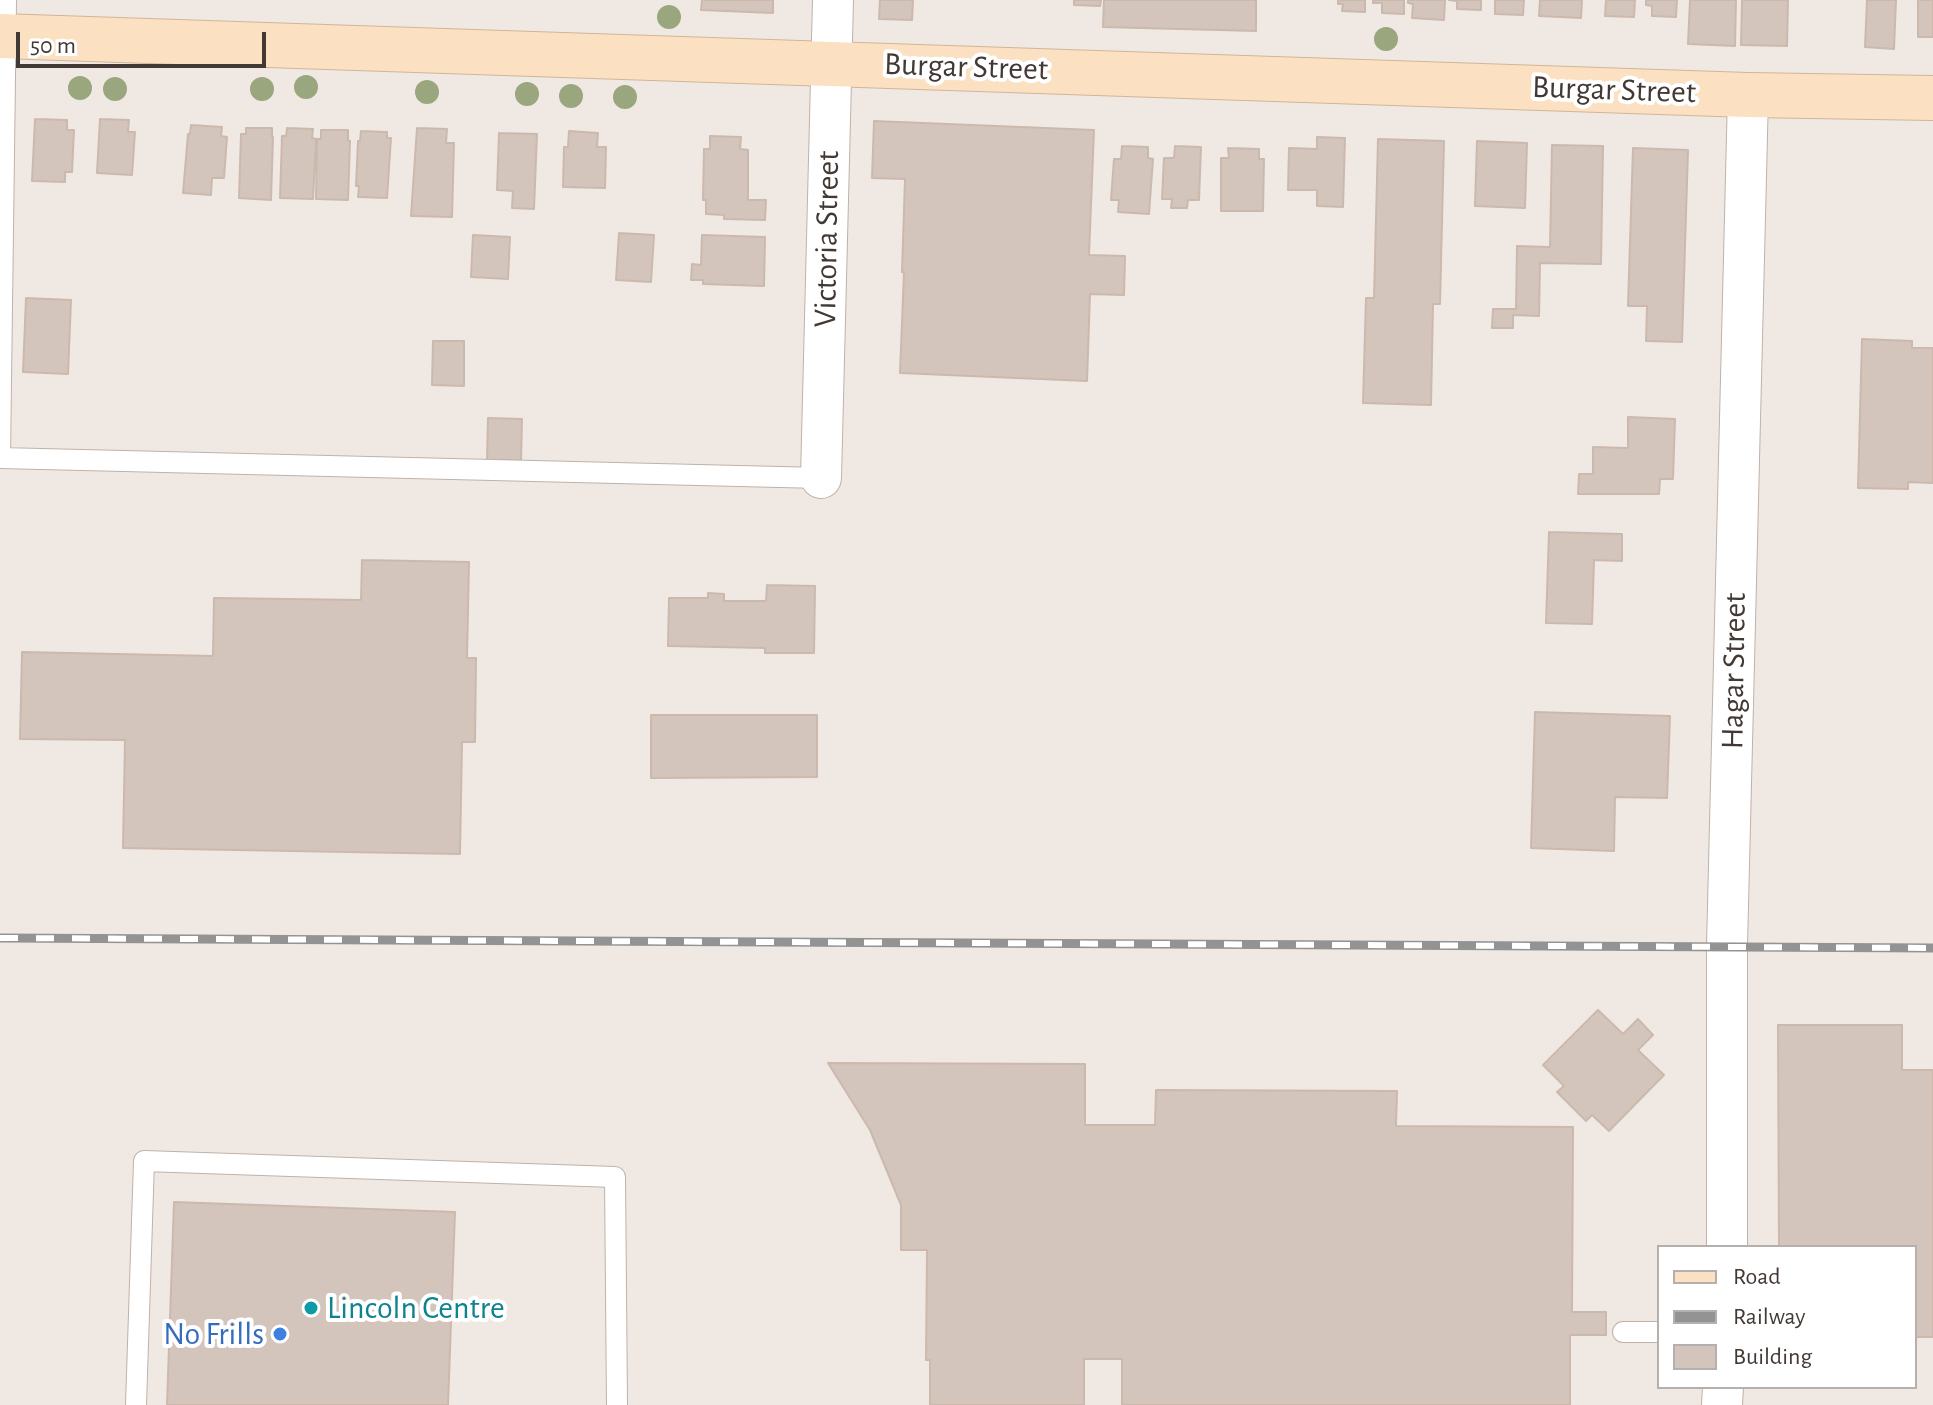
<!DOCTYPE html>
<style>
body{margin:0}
#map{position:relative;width:1933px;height:1405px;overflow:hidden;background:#f0e9e3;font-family:"Alegreya Sans",sans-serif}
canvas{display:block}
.legend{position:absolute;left:1657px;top:1245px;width:260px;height:144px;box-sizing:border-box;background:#fff;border:2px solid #b3b0ae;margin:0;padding:10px 14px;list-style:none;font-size:24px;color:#423934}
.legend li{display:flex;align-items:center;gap:16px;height:40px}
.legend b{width:40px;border:2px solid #b3b0ae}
.scale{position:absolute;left:16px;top:32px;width:250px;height:36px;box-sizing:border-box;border:4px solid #423934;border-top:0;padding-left:10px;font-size:24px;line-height:28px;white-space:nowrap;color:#423934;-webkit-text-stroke:6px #fff;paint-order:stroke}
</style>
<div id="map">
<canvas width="1933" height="1405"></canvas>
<ul class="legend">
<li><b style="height:10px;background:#fbe0c2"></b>Road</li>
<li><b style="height:10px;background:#939393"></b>Railway</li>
<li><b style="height:22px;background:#d4c5bc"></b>Building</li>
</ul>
<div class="scale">50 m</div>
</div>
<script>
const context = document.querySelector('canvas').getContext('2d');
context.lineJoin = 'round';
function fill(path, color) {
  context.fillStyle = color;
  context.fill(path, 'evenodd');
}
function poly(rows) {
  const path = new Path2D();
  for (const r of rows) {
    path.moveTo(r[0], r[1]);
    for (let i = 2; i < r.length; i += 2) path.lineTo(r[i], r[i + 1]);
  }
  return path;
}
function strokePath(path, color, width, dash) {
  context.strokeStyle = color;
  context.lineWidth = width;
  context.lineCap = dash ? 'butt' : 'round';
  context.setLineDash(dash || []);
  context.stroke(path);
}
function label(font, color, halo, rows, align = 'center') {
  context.font = font + ' "Alegreya Sans",sans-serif';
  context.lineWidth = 8;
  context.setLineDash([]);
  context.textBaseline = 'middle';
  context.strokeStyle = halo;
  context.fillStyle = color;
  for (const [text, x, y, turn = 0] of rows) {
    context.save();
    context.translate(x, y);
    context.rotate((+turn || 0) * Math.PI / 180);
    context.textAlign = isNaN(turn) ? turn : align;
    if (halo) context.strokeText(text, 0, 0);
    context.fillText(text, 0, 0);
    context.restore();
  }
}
const building = poly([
 [702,0,773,0,773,13,701,10,702,0],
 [880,0,913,0,912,20,879,19,880,0],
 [1074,0,1101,0,1100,6,1074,5,1074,0],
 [1104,0,1256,0,1256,31,1103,27,1104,0],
 [1338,0,1365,0,1365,12,1342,11,1343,4,1338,4,1338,0],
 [1373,0,1404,0,1404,14,1382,13,1382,3,1373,3,1373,0],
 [1408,0,1445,0,1444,20,1412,18,1413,4,1408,3,1408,0],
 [1449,0,1481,0,1481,10,1457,9,1457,1,1449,0],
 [1495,0,1524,0,1523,15,1495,14,1495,0],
 [1540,0,1582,0,1581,18,1539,16,1540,0],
 [1606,0,1635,0,1634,17,1605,16,1606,0],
 [1646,0,1677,0,1676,17,1652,16,1652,6,1646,5,1646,0],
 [1690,0,1736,0,1735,46,1688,44,1690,0],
 [1742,0,1788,0,1787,46,1741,45,1742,0],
 [1867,0,1896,0,1894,49,1865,47,1867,0],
 [1918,0,1933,0,1933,37,1918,37,1918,0],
 [35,119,67,120,67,130,74,130,72,172,65,172,65,182,32,181,35,119],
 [100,119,129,120,128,132,135,132,132,175,97,173,100,119],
 [874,121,1094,130,1089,255,1125,256,1124,295,1090,294,1087,381,900,373,904,272,902,272,905,179,872,178,874,121],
 [191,125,222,127,221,136,227,137,224,178,212,178,211,195,183,193,188,134,190,134,191,125],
 [246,128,272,128,272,137,273,137,271,200,239,198,241,134,246,134,246,128],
 [287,128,313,129,312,138,316,139,313,199,280,198,282,136,286,136,287,128],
 [417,128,447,129,446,143,454,143,452,217,411,216,417,128],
 [321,130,348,130,348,140,350,141,348,200,316,199,317,139,321,139,321,130],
 [361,131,387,132,387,138,391,138,387,198,358,197,359,186,356,186,358,141,360,141,361,131],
 [569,131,598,133,597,147,606,147,605,188,563,187,564,147,568,147,569,131],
 [499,133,537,134,534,209,512,208,513,191,497,190,499,133],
 [710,136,741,137,740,149,748,150,748,200,766,200,765,220,724,219,724,215,706,214,706,200,703,200,704,149,710,149,710,136],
 [1317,137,1345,138,1343,207,1317,206,1317,190,1288,190,1289,148,1317,149,1317,137],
 [1378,139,1444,141,1440,304,1433,304,1431,405,1363,403,1366,298,1374,298,1378,139],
 [1477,141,1527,143,1525,208,1475,206,1477,141],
 [1552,145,1603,146,1601,264,1540,263,1539,316,1513,315,1513,328,1492,328,1493,309,1516,309,1517,246,1550,247,1552,145],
 [1122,146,1148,147,1148,158,1153,159,1149,214,1118,212,1119,200,1111,200,1114,159,1121,159,1122,146],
 [1175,146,1201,147,1199,200,1188,200,1187,208,1171,208,1172,199,1162,199,1164,158,1174,158,1175,146],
 [1228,148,1259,149,1259,159,1264,159,1263,211,1221,211,1221,158,1229,158,1228,148],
 [1633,148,1688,150,1682,342,1646,341,1647,306,1628,306,1633,148],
 [619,233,654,235,651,282,616,280,619,233],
 [473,235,510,237,508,279,471,277,473,235],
 [702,235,765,237,764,286,703,284,703,280,691,280,692,264,701,265,702,235],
 [26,298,71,300,68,374,23,372,26,298],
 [1862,339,1912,341,1912,348,1933,348,1933,483,1908,482,1908,489,1858,488,1862,339],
 [433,341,464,341,464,386,432,385,433,341],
 [1628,417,1675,419,1673,479,1660,479,1659,494,1578,494,1579,474,1593,474,1593,447,1628,448,1628,417],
 [488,418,522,419,521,461,487,460,488,418],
 [1549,532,1622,534,1622,561,1594,560,1592,624,1546,623,1549,532],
 [362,560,469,562,467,658,476,658,475,742,462,742,460,854,123,848,125,740,20,739,22,652,213,656,214,598,361,600,362,560],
 [767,585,815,586,814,653,765,653,765,648,668,646,669,598,708,598,708,593,724,594,724,601,766,601,767,585],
 [1535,712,1670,716,1667,798,1615,797,1614,851,1531,848,1535,712],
 [651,715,817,715,817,777,651,778,651,715],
 [1598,1010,1623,1034,1638,1019,1653,1035,1638,1050,1664,1075,1609,1131,1592,1115,1586,1121,1557,1092,1564,1086,1543,1065,1598,1010],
 [1778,1025,1902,1025,1902,1070,1933,1070,1933,1337,1915,1337,1915,1247,1779,1247,1778,1025],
 [828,1063,1085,1064,1085,1125,1155,1125,1156,1090,1397,1091,1396,1126,1573,1127,1572,1312,1606,1312,1606,1335,1570,1335,1570,1405,1122,1405,1122,1359,1084,1359,1084,1405,930,1405,930,1360,926,1360,927,1250,901,1250,901,1205,870,1130,828,1063],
 [174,1202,455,1212,448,1405,167,1405,174,1202]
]);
const lane = poly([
 [6,0,0,458,821,478],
 [1623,1332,1659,1332],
 [136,1405,144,1161,615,1177,617,1405]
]);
const street = poly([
 [821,478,833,0],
 [1727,1247,1727,946,1748,95],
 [1722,1405,1723,1387]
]);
const secondary = poly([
 [0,36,1748,95,1933,98]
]);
const rail = poly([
 [0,938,1933,948]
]);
const trees = [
 [669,17],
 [1386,39],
 [306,87],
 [80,88],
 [115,89],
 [262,89],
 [427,92],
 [527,94],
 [571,96],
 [625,97]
];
const markers = [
 [311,1308,8,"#0f9aa8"],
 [280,1334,8,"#3f7fe0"]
];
const streetNames = [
 ["Burgar Street",966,67,2],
 ["Burgar Street",1614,90,2],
 ["Victoria Street",827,239,-89],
 ["Hagar Street",1734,671,-89]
];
const cultureNames = [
 ["Lincoln Centre",327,1308]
];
const shopNames = [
 ["No Frills",264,1334]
];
fill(building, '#d4c5bc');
strokePath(building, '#cbb9ad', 2);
strokePath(lane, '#beb2a9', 22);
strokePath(street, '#beb2a9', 42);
strokePath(secondary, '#d1b597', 46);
strokePath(lane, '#fff', 20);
strokePath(street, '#fff', 40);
strokePath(secondary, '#fbe0c2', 44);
strokePath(rail, '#939393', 9);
strokePath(rail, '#fff', 6, [18]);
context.fillStyle = '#9aa67e';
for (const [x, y] of trees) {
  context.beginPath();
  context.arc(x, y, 12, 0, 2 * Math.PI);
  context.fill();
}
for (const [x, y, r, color] of markers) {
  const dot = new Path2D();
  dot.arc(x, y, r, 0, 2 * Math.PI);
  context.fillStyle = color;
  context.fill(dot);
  strokePath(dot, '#fff', 3);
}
label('32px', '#423934', '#fff', streetNames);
label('32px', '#0d838f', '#fff', cultureNames, 'left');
label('32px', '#366cbe', '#fff', shopNames, 'right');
</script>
